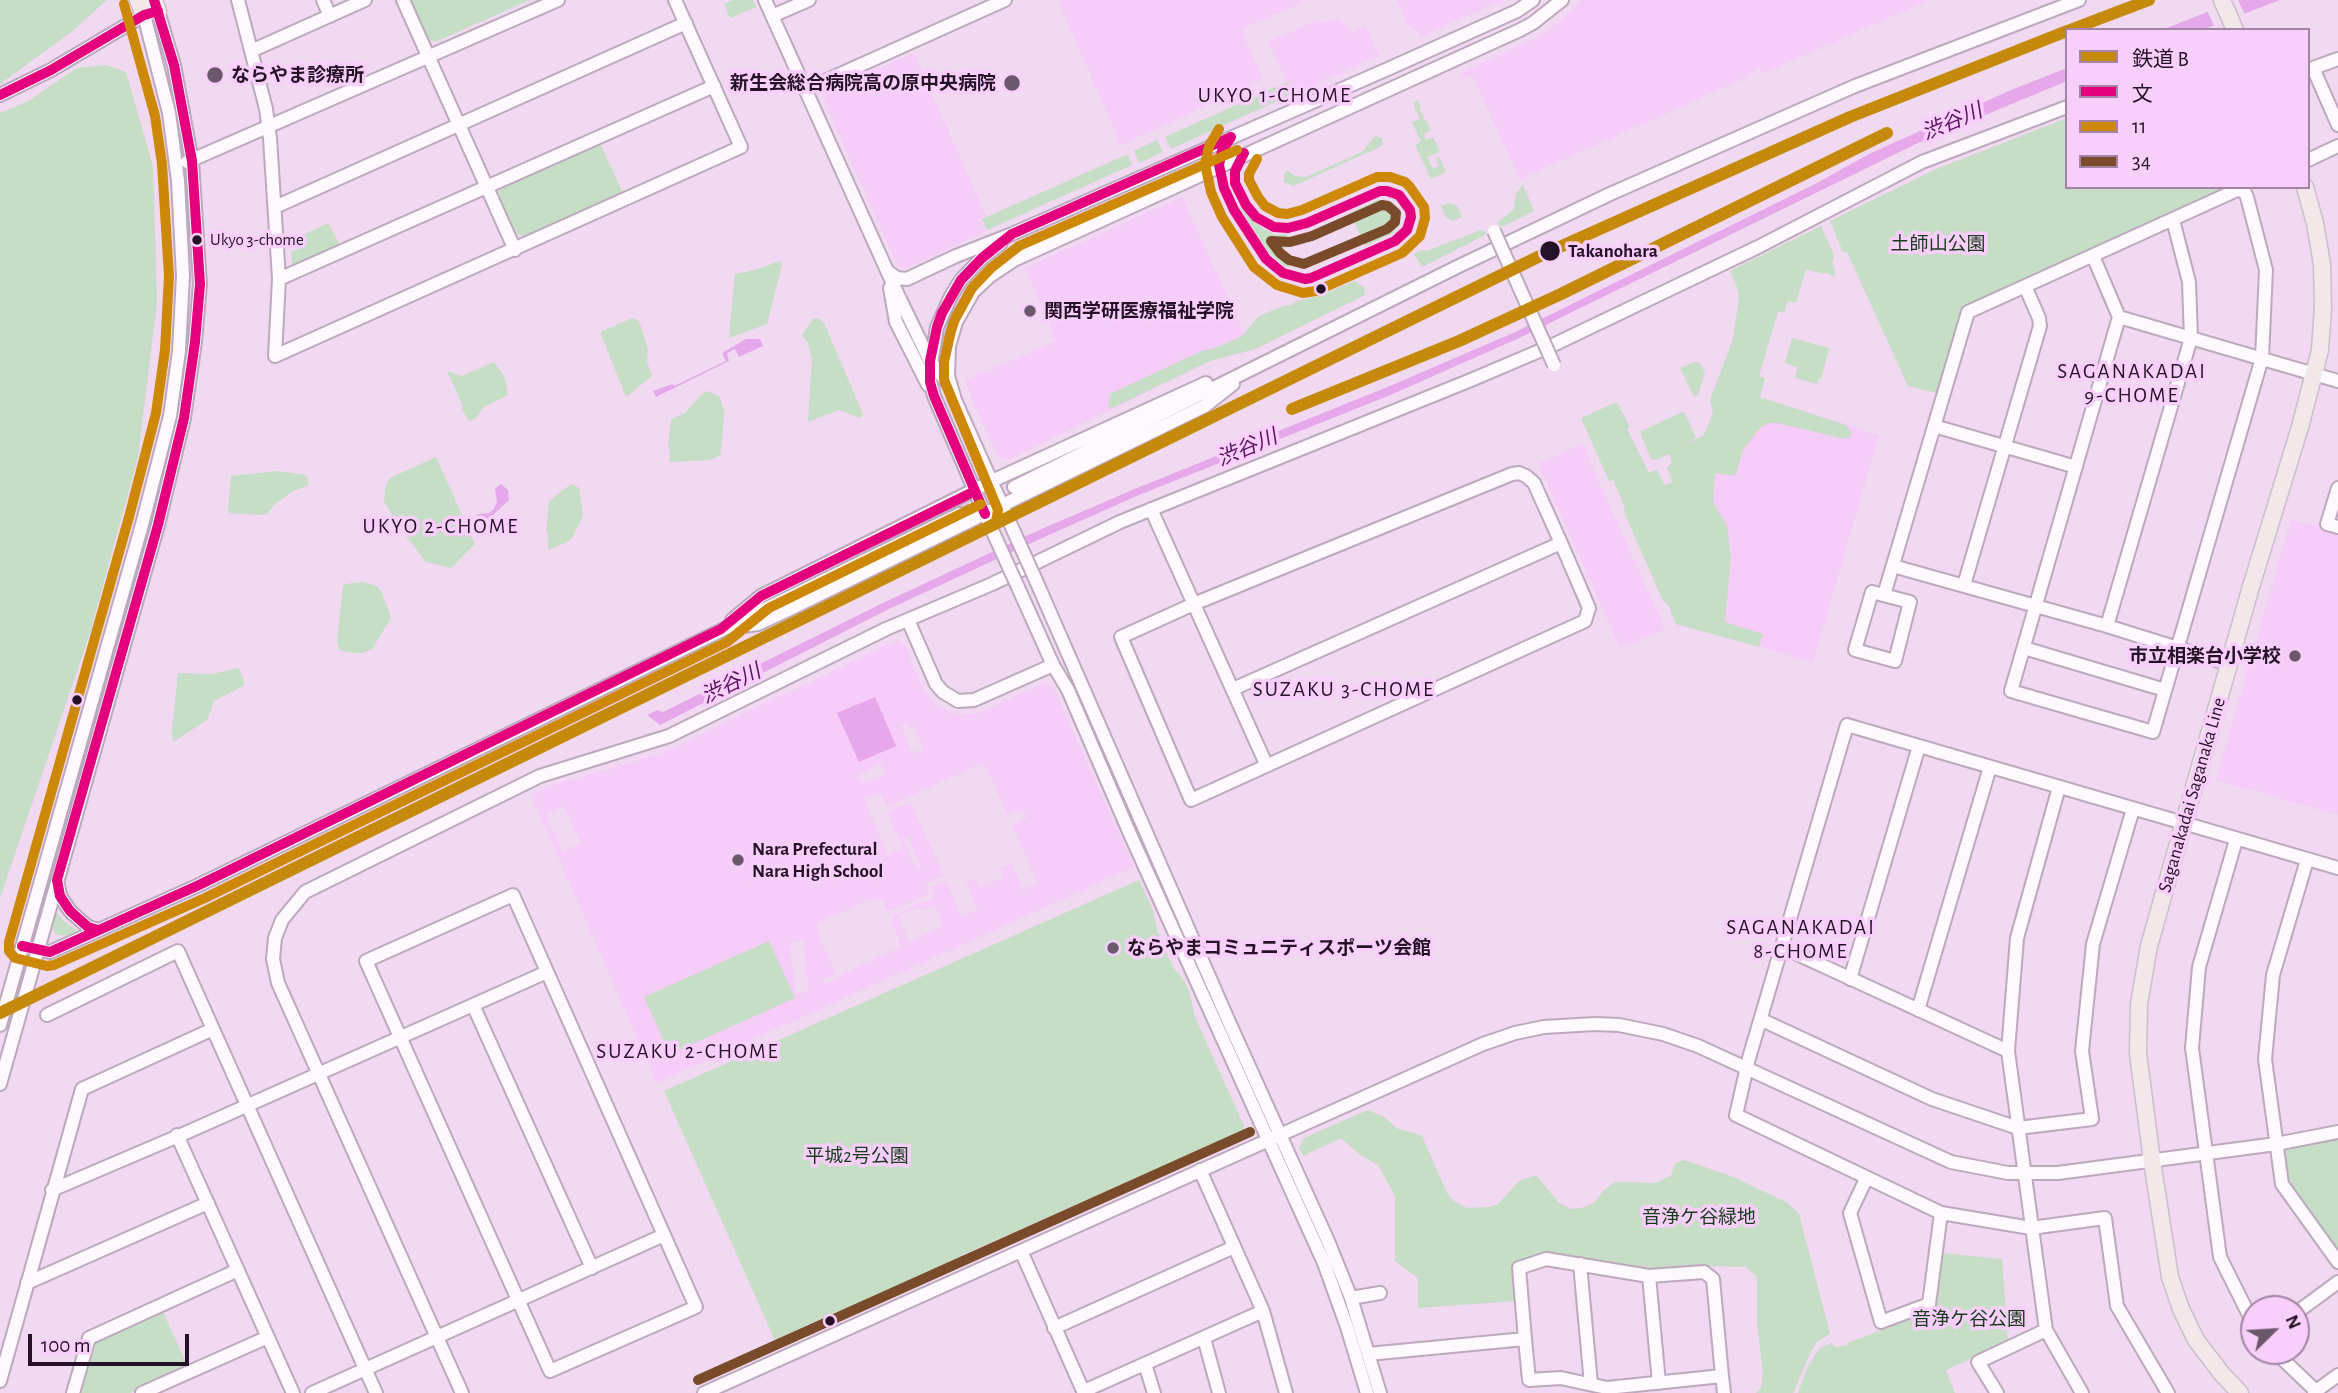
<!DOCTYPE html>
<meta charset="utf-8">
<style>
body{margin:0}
#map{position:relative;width:2338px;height:1393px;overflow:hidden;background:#f0d9f1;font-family:"Alegreya Sans","Noto Sans JP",sans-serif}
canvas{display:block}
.legend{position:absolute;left:2065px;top:28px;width:245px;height:161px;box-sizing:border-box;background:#f8cffb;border:2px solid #a483a6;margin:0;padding:9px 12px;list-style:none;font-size:21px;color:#251226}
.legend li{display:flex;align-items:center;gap:14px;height:35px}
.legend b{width:35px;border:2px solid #a483a6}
.north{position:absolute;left:2240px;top:1295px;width:70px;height:70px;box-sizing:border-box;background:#f8cffb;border:2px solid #a483a6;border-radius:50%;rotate:66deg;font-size:19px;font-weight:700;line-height:28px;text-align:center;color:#251226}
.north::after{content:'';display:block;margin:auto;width:24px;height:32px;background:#6c586d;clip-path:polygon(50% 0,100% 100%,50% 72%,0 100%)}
.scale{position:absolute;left:28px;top:1334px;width:161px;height:32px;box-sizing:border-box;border:4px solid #251226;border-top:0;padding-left:9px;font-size:21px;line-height:24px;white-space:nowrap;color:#251226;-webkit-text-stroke:5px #f8cffb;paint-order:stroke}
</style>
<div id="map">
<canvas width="2338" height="1393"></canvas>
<ul class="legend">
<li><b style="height:9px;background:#c58a0b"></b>鉄道 B</li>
<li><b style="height:9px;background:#e5007d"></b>文</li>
<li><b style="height:9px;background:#cd8808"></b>11</li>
<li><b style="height:9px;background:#7a4b2a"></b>34</li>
</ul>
<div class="north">N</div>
<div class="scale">100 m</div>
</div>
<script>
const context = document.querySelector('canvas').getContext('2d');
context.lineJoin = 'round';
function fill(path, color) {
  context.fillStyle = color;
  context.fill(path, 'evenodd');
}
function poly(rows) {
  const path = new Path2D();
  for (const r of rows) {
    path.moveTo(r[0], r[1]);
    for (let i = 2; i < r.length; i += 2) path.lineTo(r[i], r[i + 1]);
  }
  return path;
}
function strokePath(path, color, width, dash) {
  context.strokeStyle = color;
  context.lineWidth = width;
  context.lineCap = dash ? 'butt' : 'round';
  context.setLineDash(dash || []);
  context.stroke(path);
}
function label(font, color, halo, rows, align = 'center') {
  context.font = font + ' "Alegreya Sans","Noto Sans JP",sans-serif';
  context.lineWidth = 7;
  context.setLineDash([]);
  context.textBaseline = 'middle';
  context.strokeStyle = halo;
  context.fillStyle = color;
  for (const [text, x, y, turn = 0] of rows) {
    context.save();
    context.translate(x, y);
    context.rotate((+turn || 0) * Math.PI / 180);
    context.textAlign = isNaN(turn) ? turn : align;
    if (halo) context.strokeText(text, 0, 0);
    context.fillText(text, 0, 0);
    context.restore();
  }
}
const built = poly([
 [1058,0,1301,0,1302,3,1243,28,1245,33,1243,35,1264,79,1121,145],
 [1397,0,1503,0,1420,37,1417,31,1408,25],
 [1580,0,1929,0,1763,74,1760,68,1748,74,1748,77,1520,179,1472,75,1461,79,1459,74,1534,39,1562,20],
 [1319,20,1321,23,1329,20,1339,21,1347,26,1352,33,1365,24,1379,56,1293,94,1268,42],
 [914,53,986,216,981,219,986,232,903,269,897,265,824,101,829,91],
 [1182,197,1252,350,1210,361,1009,460,997,455,971,397,966,380,1056,341,1025,268],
 [1716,383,1879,435,1813,662,1705,631,1665,486,1674,482,1667,469,1672,462,1669,455,1704,435,1713,413,1710,400],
 [1582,444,1665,629,1620,648,1538,464],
 [2291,519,2338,533,2338,815,2216,780],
 [897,640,904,644,925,692,936,705,950,712,966,715,981,712,1042,684,1053,686,1134,867,659,1082,656,1081,531,795,557,784,650,757,674,748],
 [907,723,909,728,914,727,923,748,913,753,901,726],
 [984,763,1008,815,1023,808,1027,818,1012,825,1038,883,1023,889,1011,863,1000,868,1004,877,980,887,976,879,966,883,978,909,962,917,946,881,932,887,936,896,893,916,894,919,891,921,902,947,872,960,873,963,869,964,867,962,840,975,840,977,825,984,823,980,836,974,816,929,818,928,817,923,877,897,879,900,882,899,887,910,891,911,930,893,926,884,944,876,910,801,889,811,888,814,903,848,888,855,864,800,881,793,887,806],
 [881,764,885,774,861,784,857,775],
 [564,806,581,843,563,852,546,814],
 [907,837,921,867,917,869,903,839],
 [935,905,944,926,909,942,898,916,918,907,921,911],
 [803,940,809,992,796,994,789,942]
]);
const green = poly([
 [0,0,107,0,70,33,0,84],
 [411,0,530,0,435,42,429,40],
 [733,0,753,0,756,7,730,18,724,4],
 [106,65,126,72,153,167,157,302,138,457,90,633,0,898,0,113,28,101,77,68],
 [1287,82,1293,94,1171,149,1165,137],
 [1418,100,1421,108,1419,109,1431,130,1424,134,1426,140,1433,137,1440,152,1427,157,1433,169,1439,166,1436,158,1439,157,1446,172,1431,179,1415,145,1421,142,1412,122,1420,119,1413,103],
 [2067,118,2067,187,2233,187,1963,310,1937,393,1908,386,1847,252,1843,252,1830,221,1934,170],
 [1375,136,1382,138,1383,144,1380,147,1293,186,1284,182,1284,174,1287,170,1295,176,1306,177,1362,152],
 [1157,140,1163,152,1139,163,1134,151],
 [600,143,623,193,524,237,516,233,498,193,501,187],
 [1128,154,1132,165,987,230,982,219],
 [1523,185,1534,211,1500,228,1498,222,1514,209,1516,193],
 [1377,200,1383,200,1396,208,1400,224,1393,233,1365,246,1350,213],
 [1450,203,1457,206,1462,217,1453,221,1446,217,1441,206],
 [1239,206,1263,229,1276,235,1287,234,1285,250,1290,267,1284,266,1268,252],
 [328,223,340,245,292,265,291,252,307,245,303,235],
 [1821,226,1834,255,1832,264,1835,269,1835,277,1827,273,1823,274,1806,269,1796,303,1788,301,1784,313,1778,311,1759,376,1765,378,1760,397,1846,425,1852,434,1845,439,1777,423,1767,423,1758,430,1743,450,1735,476,1715,473,1713,502,1727,526,1731,557,1725,622,1763,634,1759,647,1676,624,1668,604,1663,601,1624,512,1625,508,1613,480,1609,481,1581,418,1617,402,1630,427,1627,429,1649,473,1657,470,1665,485,1673,482,1667,469,1672,462,1669,454,1656,460,1651,459,1640,432,1682,412,1685,413,1696,438,1675,450,1704,435,1713,413,1710,400,1733,339,1739,298,1737,287,1730,271],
 [1481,230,1484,230,1487,234,1422,267,1414,254,1423,250,1427,251],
 [780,261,782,265,767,324,729,338,735,274,755,270],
 [1355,281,1364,287,1365,295,1255,349,1210,361,1110,409,1108,406,1110,394,1202,351,1215,348,1242,336,1259,316,1286,305,1289,306,1295,302,1322,295],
 [633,318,639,321,648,349,647,362,652,376,626,397,601,334,602,331],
 [813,319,819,319,824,323,863,414,860,418,839,410,808,422,812,360,808,343,802,335],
 [1792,338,1829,348,1821,379,1818,379,1817,384,1795,378,1798,367,1785,363],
 [494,362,505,378,508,395,484,407,475,419,469,421,461,408,463,406,447,371,462,376],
 [1694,362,1700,363,1705,373,1698,395,1694,397,1680,368],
 [709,391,720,397,724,411,721,455,710,460,671,462,669,461,670,448,668,447,671,420,685,413,702,394],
 [436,457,475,544,451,568,426,562,403,532,384,502,386,485,390,478],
 [278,471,306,475,309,485,293,491,275,504,267,514,260,515,230,513,228,511,231,476],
 [571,484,579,488,583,516,572,538,565,543,548,550,548,533,546,533,549,501],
 [362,582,377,586,382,593,391,618,372,649,363,653,345,652,339,649,337,641,343,586,346,584],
 [236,668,240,670,244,682,243,686,214,701,207,720,173,742,172,731,178,673,213,674],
 [1139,880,1153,910,1157,930,1173,967,1185,982,1189,991,1195,1017,1244,1126,1243,1131,962,1255,950,1266,856,1309,836,1312,799,1329,777,1345,664,1091],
 [54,910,67,924,78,931,66,936,55,934,51,923],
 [769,941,795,998,670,1054,644,997],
 [1368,1110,1386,1118,1396,1128,1420,1135,1421,1134,1447,1193,1453,1201,1467,1208,1489,1207,1498,1204,1519,1181,1536,1175,1559,1203,1571,1209,1581,1208,1594,1203,1603,1191,1615,1182,1655,1183,1671,1176,1675,1163,1684,1160,1731,1176,1788,1203,1799,1214,1830,1334,1817,1342,1811,1351,1793,1393,1756,1393,1761,1388,1763,1373,1757,1323,1757,1277,1746,1267,1716,1266,1651,1270,1546,1252,1513,1264,1516,1301,1418,1308,1418,1278,1395,1261,1395,1196,1378,1165,1359,1154,1341,1138,1303,1156,1299,1148,1304,1138],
 [2338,1137,2338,1253,2286,1182,2282,1153,2286,1148],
 [1942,1253,2002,1259,2008,1342,1946,1370,1955,1393,1798,1393,1808,1366,1820,1348,1832,1343,1834,1347,1849,1345,1848,1343,1935,1309],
 [162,1310,188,1367,130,1393,78,1393,92,1343]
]);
const water = poly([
 [2237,0,2280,0,2202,30,2162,30],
 [2067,68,2067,81,1918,143,1517,339,1388,396,1139,495,1040,539,889,609,660,725,647,715,657,710,663,712,885,602,1037,531,1137,488,1385,388,1513,333,1817,183,1869,154,2011,90],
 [746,339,760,339,763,346,739,357,735,349,727,353,729,361,656,397,653,391,667,386,673,384,674,386,726,361,722,353],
 [501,484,508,490,509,500,491,517,484,520,475,519,478,514,489,513,494,509,497,502,495,489],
 [875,697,896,746,859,762,837,713]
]);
const pier = poly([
 [2227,0,2238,0,2246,17,2215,28,2206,8]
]);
const minorTunnel = poly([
 [960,514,1014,487]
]);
const minor = poly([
 [238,0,266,109,270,138,279,279,275,356,741,147,675,0],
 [323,0,330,16],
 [403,0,515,250],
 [765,0,898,295,930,361,949,385],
 [772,16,809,0],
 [251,51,365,0],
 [2338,59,2313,68,2338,125],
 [805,90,1005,0],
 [0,95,51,70,144,15,158,11,174,65,192,161,200,284,195,342,184,418,158,525,0,1084],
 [2308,160,2338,146],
 [187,162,558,0],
 [275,207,686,23],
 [887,271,897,278,907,279,956,256,1012,234,1390,68,1517,11,1533,0],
 [279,279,714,86],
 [890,288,896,322,928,385],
 [2119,317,2338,381],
 [1934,426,2076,467],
 [1519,473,1526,476,1534,483,1561,543,1589,608,1585,621,1191,800,1121,637,1196,603,1512,474,1519,473],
 [1014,487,1457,267,1610,194,1855,86,2079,0],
 [2338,488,2327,524,2338,527],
 [1151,509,1266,764],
 [1005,512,955,400,948,376,949,346,956,322,973,292,990,276,1014,260,1520,30,1533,23,1562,0],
 [987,519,934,396,929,377,937,327,951,296,961,280,982,258,1001,243],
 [1893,566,2107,626,2229,664],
 [1034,576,1229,1022,1328,1241,1351,1298,1380,1393],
 [1017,585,1053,665,1068,690,1130,834,1324,1263,1347,1327,1367,1393],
 [1964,585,2040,326,2039,318,2025,286],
 [1872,592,1910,602,1895,661,1855,650,1872,592],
 [1884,595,1968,312,2237,190,2244,191,2247,197,2266,270,2262,358,2153,732,2011,691,2119,317,2093,256],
 [732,620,761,596,992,481,1206,383],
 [908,620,936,684,943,692,958,701,974,700,1053,665],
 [2107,626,2191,338,2189,282,2173,220],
 [735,627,758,624,788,610,1205,406,1233,384],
 [2024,648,2165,690],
 [1233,689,1561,543],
 [2059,787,2017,938,2008,1051,2046,1330,2082,1393],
 [2236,840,2199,967,2192,1048,2220,1257,2254,1325],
 [2307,860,2273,975,2265,1059,2282,1184,2338,1262],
 [58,884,60,896,70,911,88,927,98,930],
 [513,895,696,1307,550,1371,366,961,513,895],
 [22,946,50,952,199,885,960,514],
 [1782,947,2008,1051],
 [1850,979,1919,746],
 [473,1005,592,1268],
 [1918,1010,1990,767],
 [47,1015,178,951,376,1393],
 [1762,1020,1932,1099,2018,1128,2092,1119,2082,1051,2093,944,2133,809],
 [0,1025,143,521,170,416,179,351,183,276,178,181,169,113,144,15],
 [177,1135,293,1393],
 [1200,1170,1263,1311,1286,1393],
 [1866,1179,1850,1213,1881,1322,1929,1304,1941,1213],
 [52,1190,190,1131,547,972],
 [1021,1251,1084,1393],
 [1580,1264,1591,1384],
 [1649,1276,1659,1383],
 [27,1283,208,1203],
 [1351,1298,1380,1293],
 [2296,1313,2338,1282],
 [1054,1328,1234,1247],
 [1204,1338,1219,1393],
 [1525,1339,1519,1268,1546,1259,1649,1276,1704,1272,1713,1279,1722,1376],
 [2274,1351,2316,1391,2314,1393],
 [1368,1354,1525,1339,1529,1380,1561,1378,1607,1388,1722,1376,1724,1393],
 [1145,1364,1154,1393],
 [0,1381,82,1089,213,1029],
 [1084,1391,1263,1311],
 [2316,1391,2338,1375],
 [73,1393,89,1338,238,1270],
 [142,1393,268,1337],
 [312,1393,664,1235],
 [462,1393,278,983,273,959,275,938,282,920,305,892,540,776,669,736,886,629,992,584,1120,522,1471,380,1551,346,1758,247,1922,162,2067,107],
 [704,1393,1483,1044,1515,1033,1544,1027,1595,1024,1619,1025,1663,1034,1698,1046,1951,1162,2008,1173,2058,1173,2276,1144,2338,1132],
 [1997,1393,1978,1362,2046,1330],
 [2168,1393,2117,1306,2105,1218,2031,1228,1941,1213,1736,1115,1749,1058,1847,725,2338,868]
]);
const major = poly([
 [138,0,144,15],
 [154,0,158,11],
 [2222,0,2235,30],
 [2240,1393,2222,1374,2196,1340,2181,1309,2170,1277,2152,1161,2138,1053,2139,1004,2149,946,2250,590,2300,427,2320,350,2323,308,2322,264,2315,223,2305,187]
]);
const minorBridge = poly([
 [1494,231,1554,365],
 [1005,512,1034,576],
 [987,519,1017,585]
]);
const bus1 = poly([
 [0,95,51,70,144,15,158,11],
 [1231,137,1222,151,1219,165,1224,188,1234,210,1266,259,1283,273,1305,279,1311,278,1395,241,1407,230,1411,217,1410,210,1399,195,1387,191,1380,191,1307,223,1288,228,1274,227,1256,217,1246,205,1235,183,1235,171,1244,153],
 [985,514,934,396,930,382,930,361,937,327,942,313,961,280,982,258,1012,234,1231,137],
 [98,930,88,927,70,911,60,896,57,880,158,525,184,418,195,342,200,284,192,161,174,65,154,0],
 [22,946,50,952,199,885,721,629,761,596,975,491]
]);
const bus2 = poly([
 [124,4,155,116,162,164,169,276,165,350,156,413,129,517,9,942,9,951,15,958,47,966,54,965,205,898,727,642,769,608,981,504],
 [1219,129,1209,146,1205,164,1211,192,1222,217,1254,267,1277,285,1303,293,1316,291,1402,253,1420,236,1425,218,1424,207,1410,187,1405,182,1390,177,1377,177,1302,210,1287,214,1278,213,1265,206,1258,197,1249,180,1249,174,1257,159],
 [984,529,996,522,998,510,944,380,944,362,951,331,955,319,972,288,991,268,1019,246,1237,150]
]);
const bus3 = poly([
 [1382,205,1388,206,1396,213,1395,222,1387,229,1304,264,1289,260,1280,253,1271,241,1290,242,1312,236,1382,205],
 [698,1380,1250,1132]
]);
const rail1 = poly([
 [2070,30,2149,0],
 [1292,409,1459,341,1561,294,1887,133],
 [0,1013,1544,254,1850,117,2067,31]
]);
const markers = [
 [215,75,9,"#6c586d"],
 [1012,83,9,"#6c586d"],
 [197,240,6,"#251226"],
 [1550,251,11,"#251226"],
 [1321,289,6,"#251226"],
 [1030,311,7,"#6c586d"],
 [2295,656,7,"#6c586d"],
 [77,700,6,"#251226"],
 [738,860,7,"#6c586d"],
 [1113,948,7,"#6c586d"],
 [830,1321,6,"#251226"]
];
const busNames = [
 ["Ukyo 3-chome",210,240]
];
const poiNames = [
 ["ならやま診療所",231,75],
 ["新生会総合病院高の原中央病院",996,83,"right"],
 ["関西学研医療福祉学院",1044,311],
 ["市立相楽台小学校",2281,656,"right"],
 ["Nara Prefectural",752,849],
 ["Nara High School",752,871],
 ["ならやまコミュニティスポーツ会館",1127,948]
];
const parkNames = [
 ["土師山公園",1938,244],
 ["平城2号公園",857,1156],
 ["音浄ケ谷緑地",1699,1217],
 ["音浄ケ谷公園",1969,1319]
];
const stopNames = [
 ["Takanohara",1568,251]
];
const streetNames = [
 ["Saganakadai Saganaka Line",2192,795,-74]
];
const neighbourhoodNames = [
 ["UKYO 1-CHOME",1275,96],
 ["SAGANAKADAI",2132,372],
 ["9-CHOME",2132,396],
 ["UKYO 2-CHOME",441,527],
 ["SUZAKU 3-CHOME",1344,690],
 ["SAGANAKADAI",1801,928],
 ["8-CHOME",1801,952],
 ["SUZAKU 2-CHOME",688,1052]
];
const waterNames = [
 ["渋谷川",1952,122,-23],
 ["渋谷川",1247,448,-23],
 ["渋谷川",731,684,-26]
];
fill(built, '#f6ccf8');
fill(green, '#c6ddc6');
fill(water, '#e7a8eb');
fill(pier, '#f0d9f1');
strokePath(minorTunnel, '#c7b1c8', 12, [12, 6]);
strokePath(minor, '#bda9be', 16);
strokePath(major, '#cabecb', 19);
strokePath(minor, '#fdf9fd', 12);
strokePath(major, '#f3e7ea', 16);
strokePath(minorBridge, '#bda9be', 16, []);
strokePath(minorBridge, '#fdf9fd', 12);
strokePath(bus1, '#e5007d', 10);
strokePath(bus2, '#cd8808', 10);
strokePath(bus3, '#7a4b2a', 10);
strokePath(rail1, '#c58a0b', 12);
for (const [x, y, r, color] of markers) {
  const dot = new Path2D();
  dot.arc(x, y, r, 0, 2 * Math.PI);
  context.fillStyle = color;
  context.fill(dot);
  strokePath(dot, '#f8cffb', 2.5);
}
label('17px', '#251226', '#f8cffb', busNames, 'left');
label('bold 19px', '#251226', '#f8cffb', poiNames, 'left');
label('19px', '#183b1a', '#f8cffb', parkNames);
label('bold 19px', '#251226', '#f8cffb', stopNames, 'left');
label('19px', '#251226', '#f8cffb', streetNames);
context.letterSpacing = '2px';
label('21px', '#251226', '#f8cffb', neighbourhoodNames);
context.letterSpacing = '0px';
label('italic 21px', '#5a1160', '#f8cffb', waterNames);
</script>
